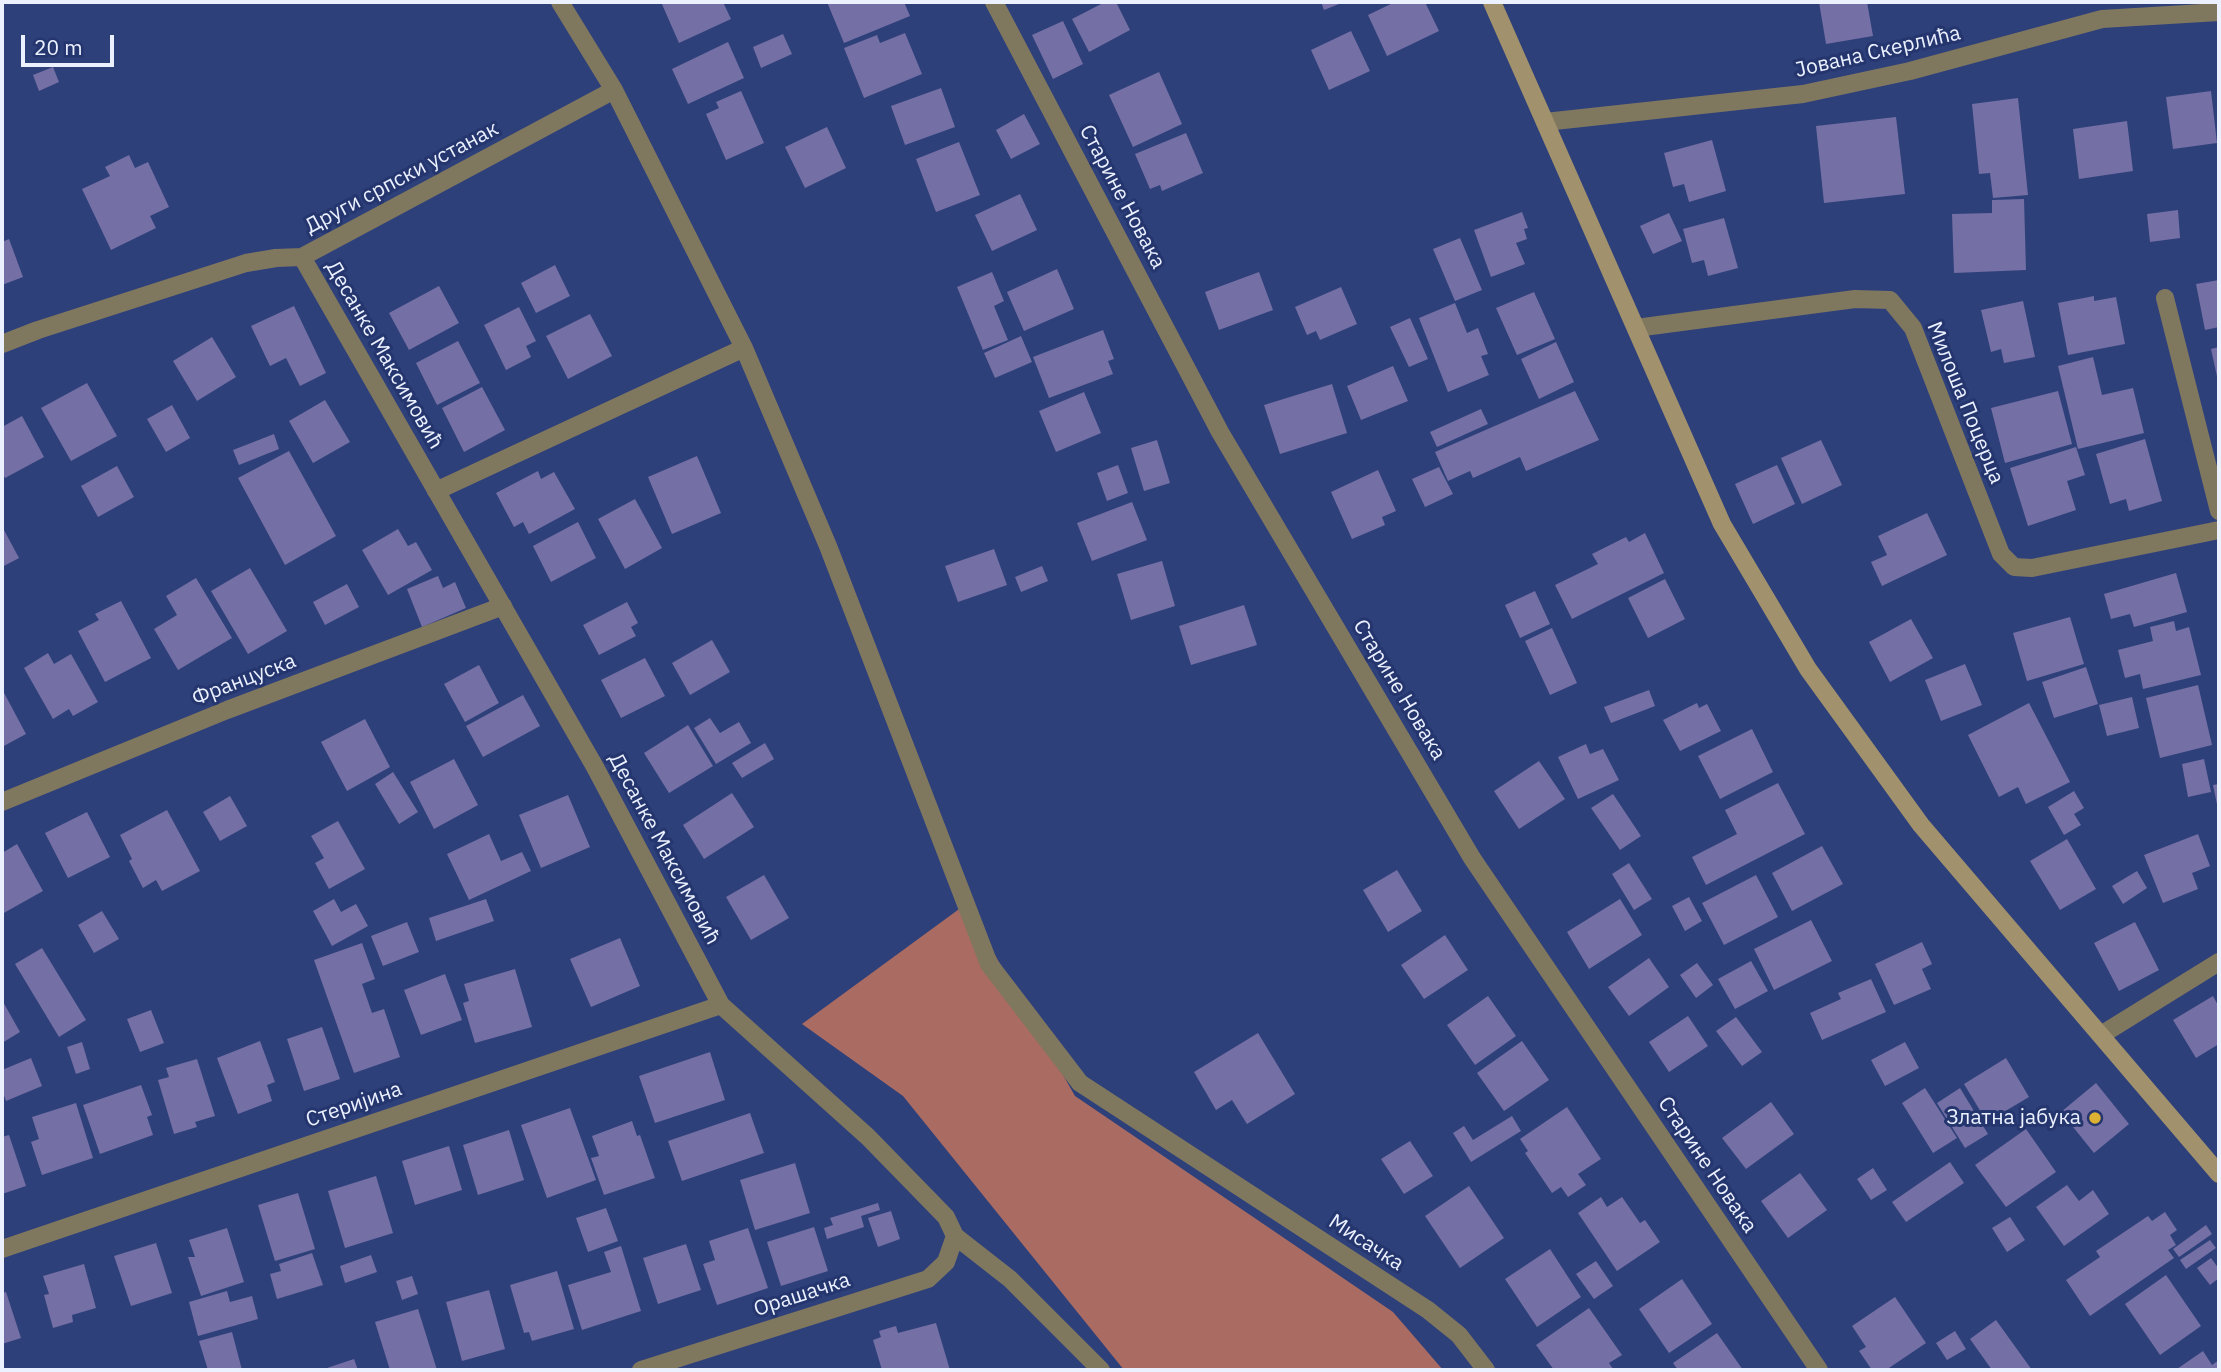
<!DOCTYPE html>
<meta charset="utf-8">
<style>
body{margin:0}
#map{position:relative;width:2221px;height:1372px;overflow:hidden;background:#2e407a;font-family:"IBM Plex Sans",sans-serif}
canvas{display:block}
.frame{position:absolute;inset:0;border:4px solid #ebf1ff;pointer-events:none}
.scale{position:absolute;left:21px;top:35px;width:93px;height:32px;box-sizing:border-box;border:4px solid #ebf1ff;border-top:0;padding-left:9px;font-size:21px;line-height:24px;white-space:nowrap;color:#ebf1ff;-webkit-text-stroke:5px #25356e;paint-order:stroke}
</style>
<div id="map">
<canvas width="2221" height="1372"></canvas>
<div class="frame"></div>
<div class="scale">20 m</div>
</div>
<script>
const context = document.querySelector('canvas').getContext('2d');
context.lineJoin = 'round';
function fill(path, color) {
  context.fillStyle = color;
  context.fill(path, 'evenodd');
}
function poly(rows) {
  const path = new Path2D();
  for (const r of rows) {
    path.moveTo(r[0], r[1]);
    for (let i = 2; i < r.length; i += 2) path.lineTo(r[i], r[i + 1]);
  }
  return path;
}
function strokePath(path, color, width, dash) {
  context.strokeStyle = color;
  context.lineWidth = width;
  context.lineCap = dash ? 'butt' : 'round';
  context.setLineDash(dash || []);
  context.stroke(path);
}
function label(font, color, halo, rows, align = 'center') {
  context.font = font + ' "IBM Plex Sans",sans-serif';
  context.lineWidth = 6;
  context.setLineDash([]);
  context.textBaseline = 'middle';
  context.strokeStyle = halo;
  context.fillStyle = color;
  for (const [text, x, y, turn = 0] of rows) {
    context.save();
    context.translate(x, y);
    context.rotate((+turn || 0) * Math.PI / 180);
    context.textAlign = isNaN(turn) ? turn : align;
    if (halo) context.strokeText(text, 0, 0);
    context.fillText(text, 0, 0);
    context.restore();
  }
}
const forest = poly([
 [966,904,1075,1096,1393,1312,1443,1370,1124,1370,903,1096,802,1024]
]);
const building = poly([
 [661,2,723,2,731,19,679,43],
 [827,2,904,2,910,16,844,43],
 [1105,2,1116,2,1130,30,1089,52,1072,19],
 [1321,2,1344,2,1324,10],
 [1395,2,1425,2,1439,31,1387,56,1368,15],
 [1819,2,1847,2,1848,4,1867,2,1873,36,1826,44],
 [1063,21,1083,64,1053,79,1032,35],
 [1351,31,1370,71,1329,90,1311,50],
 [905,33,922,74,864,98,844,48,877,35,880,43],
 [783,34,792,54,761,68,753,47],
 [728,42,744,78,688,104,672,69],
 [53,67,59,82,39,91,33,75],
 [1159,72,1182,124,1133,147,1109,95],
 [941,88,955,127,905,145,891,106],
 [741,91,764,143,726,160,706,114,719,108,716,102],
 [2211,91,2217,143,2173,149,2166,97],
 [2018,98,2028,195,1993,198,1990,173,1979,174,1972,104],
 [1024,114,1040,144,1011,159,996,130],
 [1896,117,1905,194,1824,203,1816,126],
 [2127,121,2133,171,2079,179,2073,129],
 [827,127,846,168,805,188,785,147],
 [1186,133,1203,173,1162,191,1160,185,1150,189,1135,154],
 [1712,140,1726,191,1689,202,1684,184,1673,187,1664,153],
 [959,142,980,195,936,212,916,159],
 [129,155,135,168,148,162,169,207,150,216,156,228,111,250,82,189,110,176,105,167],
 [1020,194,1037,230,992,251,975,215],
 [2024,199,2026,270,1954,273,1952,214,1992,213,1992,200],
 [2178,210,2180,238,2150,242,2147,214],
 [1522,212,1528,228,1524,229,1527,239,1516,243,1525,264,1491,277,1474,230],
 [1669,213,1682,241,1653,254,1640,226],
 [1724,218,1738,268,1708,276,1704,260,1692,263,1683,229],
 [1460,238,1482,290,1455,301,1433,249],
 [9,239,23,277,2,285,2,242],
 [555,265,570,296,536,313,521,283],
 [1057,269,1074,309,1024,331,1007,292],
 [992,272,1004,301,994,306,1008,340,983,350,957,287],
 [1259,272,1273,310,1219,330,1205,292],
 [2219,280,2219,327,2205,330,2196,284],
 [439,286,459,323,409,350,389,313],
 [1341,287,1357,324,1320,340,1316,331,1307,335,1295,307],
 [1534,292,1555,339,1517,355,1496,308],
 [2094,296,2094,301,2116,297,2125,344,2068,355,2058,303],
 [2023,301,2035,357,2004,363,2001,349,1991,352,1981,310],
 [1455,303,1467,333,1478,328,1488,354,1481,356,1489,375,1448,392,1419,318],
 [294,306,326,373,300,386,286,358,270,366,251,326],
 [519,307,536,341,526,346,531,357,506,370,484,325],
 [590,314,612,356,568,379,546,336],
 [1410,318,1428,359,1409,367,1390,327],
 [1103,330,1114,359,1108,361,1113,374,1049,398,1033,357],
 [1021,336,1032,362,995,378,984,353],
 [212,337,236,377,197,401,173,361],
 [458,341,480,383,437,405,416,363],
 [1556,342,1574,382,1539,399,1521,359],
 [2219,347,2219,380,2218,381,2211,349],
 [2093,357,2102,395,2133,388,2144,433,2078,449,2058,366],
 [1393,366,1408,401,1361,420,1347,386],
 [87,383,117,436,71,461,41,408],
 [1332,384,1347,433,1280,454,1264,405],
 [482,387,505,430,464,452,442,408],
 [1575,391,1599,440,1526,471,1520,457,1473,478,1470,471,1448,481,1435,452],
 [2058,391,2072,444,2005,463,1991,408],
 [1084,392,1101,433,1056,452,1039,411],
 [325,400,350,442,313,463,289,421],
 [172,405,190,438,166,452,147,419],
 [1481,409,1488,424,1437,447,1430,432],
 [22,416,44,457,5,478,2,473,2,427],
 [274,434,279,449,239,465,233,450],
 [2145,439,2162,501,2129,511,2126,499,2110,504,2096,454],
 [1157,440,1170,483,1144,491,1131,448],
 [1821,440,1842,485,1802,504,1781,458],
 [2076,447,2085,475,2067,481,2076,510,2028,526,2010,468],
 [289,451,336,536,285,565,238,478],
 [697,456,721,513,672,534,648,477],
 [1118,465,1128,493,1107,501,1097,473],
 [1777,465,1795,504,1753,524,1735,484],
 [117,466,134,497,98,517,81,486],
 [1439,467,1453,494,1425,507,1412,479],
 [1378,470,1396,511,1382,517,1385,525,1352,539,1331,492],
 [538,471,541,479,554,472,575,509,529,534,523,522,514,527,496,493],
 [635,499,662,548,625,569,598,519],
 [1132,502,1147,540,1092,561,1077,523],
 [1927,513,1947,555,1882,586,1871,562,1887,555,1878,536],
 [578,522,596,558,551,582,533,546],
 [398,529,408,546,416,542,432,570,388,595,362,550],
 [4,530,19,558,2,567,2,531],
 [1645,533,1664,573,1572,619,1555,585,1598,564,1592,554,1626,537,1629,542],
 [994,549,1007,585,958,602,945,566],
 [1162,561,1175,606,1131,620,1117,574],
 [1042,566,1048,581,1021,592,1015,577],
 [250,568,287,631,248,654,211,591],
 [2176,573,2187,612,2134,627,2130,614,2111,619,2104,594],
 [438,576,443,588,455,582,466,608,422,627,407,589],
 [196,578,232,638,178,670,154,629,177,615,166,596],
 [1665,579,1685,619,1648,638,1628,598],
 [347,584,359,607,325,625,313,602],
 [1535,591,1550,624,1520,638,1505,605],
 [121,601,151,658,105,682,78,631,99,620,95,614],
 [627,602,638,623,631,627,636,636,599,655,583,625],
 [1244,605,1257,645,1191,665,1179,626],
 [2070,617,2084,664,2027,681,2013,633],
 [1911,619,1933,658,1890,682,1869,642],
 [2174,621,2176,631,2189,627,2201,675,2143,689,2140,674,2125,678,2118,650,2153,641,2150,627],
 [1552,628,1577,683,1550,695,1525,641],
 [712,640,730,672,690,695,672,663],
 [48,653,54,664,71,654,98,702,73,716,69,709,53,719,24,668],
 [645,658,665,696,621,718,601,680],
 [1965,664,1982,705,1941,721,1925,680],
 [479,665,499,703,465,722,444,684],
 [2086,667,2098,704,2054,718,2042,682],
 [2198,685,2212,745,2160,758,2146,698],
 [2,689,26,734,2,747],
 [1649,690,1655,706,1611,723,1604,707],
 [523,695,540,726,483,757,466,726],
 [2132,697,2139,728,2107,736,2099,705],
 [1697,703,1699,708,1707,704,1721,731,1680,751,1663,720],
 [2029,703,2070,782,2026,804,2018,787,1999,797,1968,735],
 [710,718,720,733,739,722,751,743,716,764,694,728],
 [365,719,390,767,347,791,321,742],
 [688,725,713,766,669,793,644,753],
 [1752,729,1773,772,1720,799,1698,756],
 [765,743,774,759,742,778,732,763],
 [1586,744,1590,754,1603,749,1619,780,1578,799,1558,757],
 [454,759,478,805,434,829,410,782],
 [2204,759,2211,792,2188,797,2182,764],
 [1539,761,1565,799,1519,829,1494,791],
 [393,772,418,812,399,824,375,784],
 [1778,783,1805,834,1706,885,1692,857,1737,834,1725,810],
 [2219,784,2219,808,2218,809,2213,785],
 [2074,791,2084,808,2074,814,2081,825,2064,835,2048,807],
 [732,793,754,827,704,859,683,825],
 [1613,794,1641,836,1620,850,1591,808],
 [568,795,590,847,541,868,519,815],
 [230,796,247,826,220,841,203,812],
 [167,810,200,871,162,891,156,880,143,888,129,861,132,859,120,835],
 [87,812,110,857,68,878,45,833],
 [338,821,365,869,329,889,315,863,324,858,311,836],
 [489,834,501,861,522,852,531,871,469,900,447,854],
 [2198,834,2210,866,2192,873,2198,889,2163,903,2144,855],
 [2067,839,2096,889,2060,910,2030,861],
 [17,844,43,891,2,914,2,853],
 [1822,846,1843,884,1792,911,1772,873],
 [1629,863,1652,899,1634,910,1612,874],
 [1397,870,1422,911,1388,932,1363,890],
 [2137,871,2147,888,2123,904,2112,886],
 [764,875,789,918,751,940,726,897],
 [1756,875,1778,917,1724,945,1702,903],
 [1689,897,1702,921,1685,931,1672,906],
 [334,899,341,912,356,904,368,926,332,946,313,911],
 [486,899,494,921,436,941,429,918],
 [1620,899,1642,935,1589,969,1567,932],
 [102,911,119,939,94,953,78,925],
 [1811,920,1832,961,1774,990,1754,949],
 [407,922,419,952,383,966,371,936],
 [2135,922,2159,970,2119,991,2094,943],
 [1445,935,1468,970,1424,999,1401,965],
 [620,938,640,986,591,1007,570,959],
 [1922,942,1932,964,1922,969,1931,989,1894,1005,1875,964],
 [362,943,375,979,362,984,372,1013,384,1009,400,1057,354,1073,314,960],
 [42,948,86,1020,59,1037,15,964],
 [1649,958,1669,987,1629,1016,1608,987],
 [1751,961,1768,991,1735,1009,1718,979],
 [1697,963,1713,985,1696,998,1680,975],
 [515,969,532,1027,475,1043,463,1003,469,1001,464,984],
 [445,974,462,1020,421,1035,404,990],
 [1871,979,1886,1012,1822,1040,1810,1013,1841,999,1838,993],
 [1488,996,1516,1036,1475,1065,1447,1025],
 [2213,996,2219,1007,2219,1044,2196,1058,2173,1020],
 [2,1000,20,1032,2,1043],
 [151,1010,164,1043,140,1052,127,1019],
 [1688,1016,1708,1046,1669,1072,1649,1042],
 [1736,1017,1762,1052,1742,1066,1716,1031],
 [322,1027,340,1079,304,1091,287,1039],
 [1258,1033,1295,1094,1247,1124,1232,1100,1216,1110,1194,1072],
 [260,1041,275,1082,267,1085,272,1101,238,1114,217,1058],
 [1522,1041,1549,1080,1504,1111,1477,1073],
 [82,1042,90,1069,76,1074,67,1047],
 [1905,1042,1919,1068,1885,1086,1871,1060],
 [710,1052,725,1100,655,1123,639,1076],
 [31,1058,42,1086,6,1101,2,1090,2,1070],
 [2006,1058,2029,1097,1987,1122,1964,1084],
 [197,1059,215,1116,195,1122,197,1127,174,1134,158,1080,169,1077,166,1068],
 [2096,1083,2129,1124,2094,1153,2061,1112],
 [141,1085,152,1115,147,1117,153,1135,100,1154,83,1105],
 [1925,1088,1957,1138,1933,1153,1902,1103],
 [1960,1088,1988,1134,1965,1148,1937,1103],
 [1771,1102,1794,1134,1746,1169,1722,1138],
 [76,1103,93,1158,42,1175,31,1142,39,1139,32,1117],
 [1567,1107,1601,1159,1578,1174,1586,1185,1568,1197,1561,1187,1552,1193,1525,1153,1528,1151,1520,1139],
 [570,1108,596,1180,547,1198,521,1125],
 [750,1113,764,1153,682,1181,668,1141],
 [1512,1116,1521,1131,1471,1162,1453,1133,1464,1126,1473,1140],
 [632,1121,637,1136,640,1135,655,1178,604,1195,591,1158,599,1156,592,1136],
 [2026,1129,2056,1172,2006,1207,1975,1165],
 [509,1130,524,1180,478,1195,463,1145],
 [9,1135,26,1186,2,1194,2,1137],
 [1410,1141,1433,1176,1404,1194,1381,1159],
 [449,1146,462,1190,415,1205,402,1161],
 [1950,1162,1964,1183,1906,1222,1892,1202],
 [795,1163,810,1213,755,1230,740,1180],
 [1873,1168,1887,1190,1871,1200,1857,1179],
 [1800,1173,1827,1210,1788,1238,1761,1201],
 [376,1176,393,1233,345,1248,328,1191],
 [2067,1185,2079,1201,2093,1190,2109,1214,2064,1246,2036,1207],
 [1469,1186,1504,1238,1460,1268,1425,1216],
 [298,1193,315,1249,275,1261,258,1205],
 [1601,1197,1607,1207,1622,1197,1640,1223,1645,1220,1660,1242,1617,1271,1578,1213],
 [878,1203,880,1210,861,1216,864,1227,827,1239,824,1228,833,1225,830,1218],
 [606,1208,618,1241,588,1252,576,1218],
 [891,1211,900,1239,878,1247,868,1218],
 [2165,1212,2177,1230,2170,1235,2176,1245,2168,1250,2174,1258,2090,1316,2066,1280,2100,1257,2096,1251,2148,1216,2152,1221],
 [2010,1217,2025,1240,2007,1252,1992,1228],
 [2206,1225,2212,1234,2179,1257,2173,1249],
 [814,1227,828,1271,781,1286,767,1242],
 [227,1228,244,1282,201,1296,188,1257,195,1257,189,1240],
 [748,1228,768,1288,717,1305,703,1264,715,1260,709,1241],
 [2210,1240,2216,1248,2186,1269,2180,1260],
 [156,1243,172,1293,131,1306,114,1256],
 [686,1244,701,1290,658,1304,643,1258],
 [621,1246,641,1311,582,1330,568,1285,611,1272,604,1252],
 [1550,1249,1581,1297,1537,1327,1505,1279],
 [312,1253,323,1285,277,1299,270,1274,281,1271,279,1264],
 [371,1255,377,1272,345,1283,340,1266],
 [2211,1258,2219,1269,2219,1278,2210,1285,2197,1268],
 [1596,1261,1613,1286,1594,1299,1576,1274],
 [84,1264,96,1308,72,1315,73,1322,53,1328,44,1295,49,1294,43,1276],
 [557,1271,574,1329,532,1341,529,1332,524,1333,510,1285],
 [2166,1275,2201,1326,2160,1355,2125,1304],
 [412,1276,418,1294,402,1300,396,1281],
 [1682,1279,1712,1324,1669,1353,1639,1309],
 [489,1290,505,1349,462,1361,446,1302],
 [227,1291,230,1302,252,1296,258,1319,198,1336,189,1302],
 [6,1292,21,1338,2,1344,2,1293],
 [1895,1297,1926,1343,1886,1370,1880,1368,1872,1370,1859,1351,1866,1347,1852,1326],
 [1589,1308,1622,1355,1609,1363,1613,1369,1611,1370,1554,1370,1536,1345],
 [418,1309,437,1370,390,1370,375,1322],
 [1996,1320,2032,1370,1992,1370,1970,1339],
 [936,1323,950,1370,882,1370,873,1340,881,1337,879,1331,896,1326,898,1333],
 [1955,1331,1966,1349,1947,1360,1936,1343],
 [232,1332,242,1370,208,1370,199,1341],
 [1717,1333,1743,1370,1678,1370,1673,1363],
 [2203,1351,2212,1365,2219,1360,2219,1370,2178,1370,2177,1369],
 [354,1359,358,1370,321,1370]
]);
const minor = poly([
 [560,2,614,90,744,348,828,546,989,964,1080,1083,1428,1310,1459,1335,1486,1370],
 [994,2,1220,432,1472,858,1819,1370],
 [1545,122,1803,94,1910,71,2102,19,2219,12],
 [302,257,595,767,721,1005,868,1137,946,1217,955,1236,1010,1279,1101,1370],
 [2165,298,2219,511],
 [1636,328,1855,299,1890,300,1913,328,2001,554,2014,567,2032,568,2219,530],
 [2,344,38,330,246,263,276,258,302,257,614,90],
 [436,491,744,348],
 [2,802,227,710,503,606],
 [2101,1035,2219,962],
 [2,1249,721,1005],
 [641,1370,928,1279,946,1262,955,1236]
]);
const secondary = poly([
 [1492,2,1722,524,1808,669,1921,825,2219,1174]
]);
const markers = [
 [2095,1118,7,"#ddb133"]
];
const streetNames = [
 ["Јована Скерлића",1878,52,-13],
 ["Други српски устанак",402,178,-28],
 ["Старине Новака",1122,197,62],
 ["Десанке Максимовић",384,355,60],
 ["Милоша Поцерца",1965,403,68],
 ["Француска",244,680,-21],
 ["Старине Новака",1399,690,59],
 ["Десанке Максимовић",664,849,62],
 ["Стеријина",354,1105,-19],
 ["Старине Новака",1707,1165,56],
 ["Мисачка",1366,1243,33],
 ["Орашачка",802,1295,-18]
];
const poiNames = [
 ["Златна јабука",2081,1118]
];
fill(forest, '#aa6b62');
fill(building, '#746fa4');
strokePath(minor, '#80775f', 18);
strokePath(secondary, '#a1916c', 18);
for (const [x, y, r, color] of markers) {
  const dot = new Path2D();
  dot.arc(x, y, r, 0, 2 * Math.PI);
  context.fillStyle = color;
  context.fill(dot);
  strokePath(dot, '#25356e', 2.5);
}
label('21px', '#ebf1ff', '#25356e', streetNames);
label('21px', '#ebf1ff', '#25356e', poiNames, 'right');
</script>
